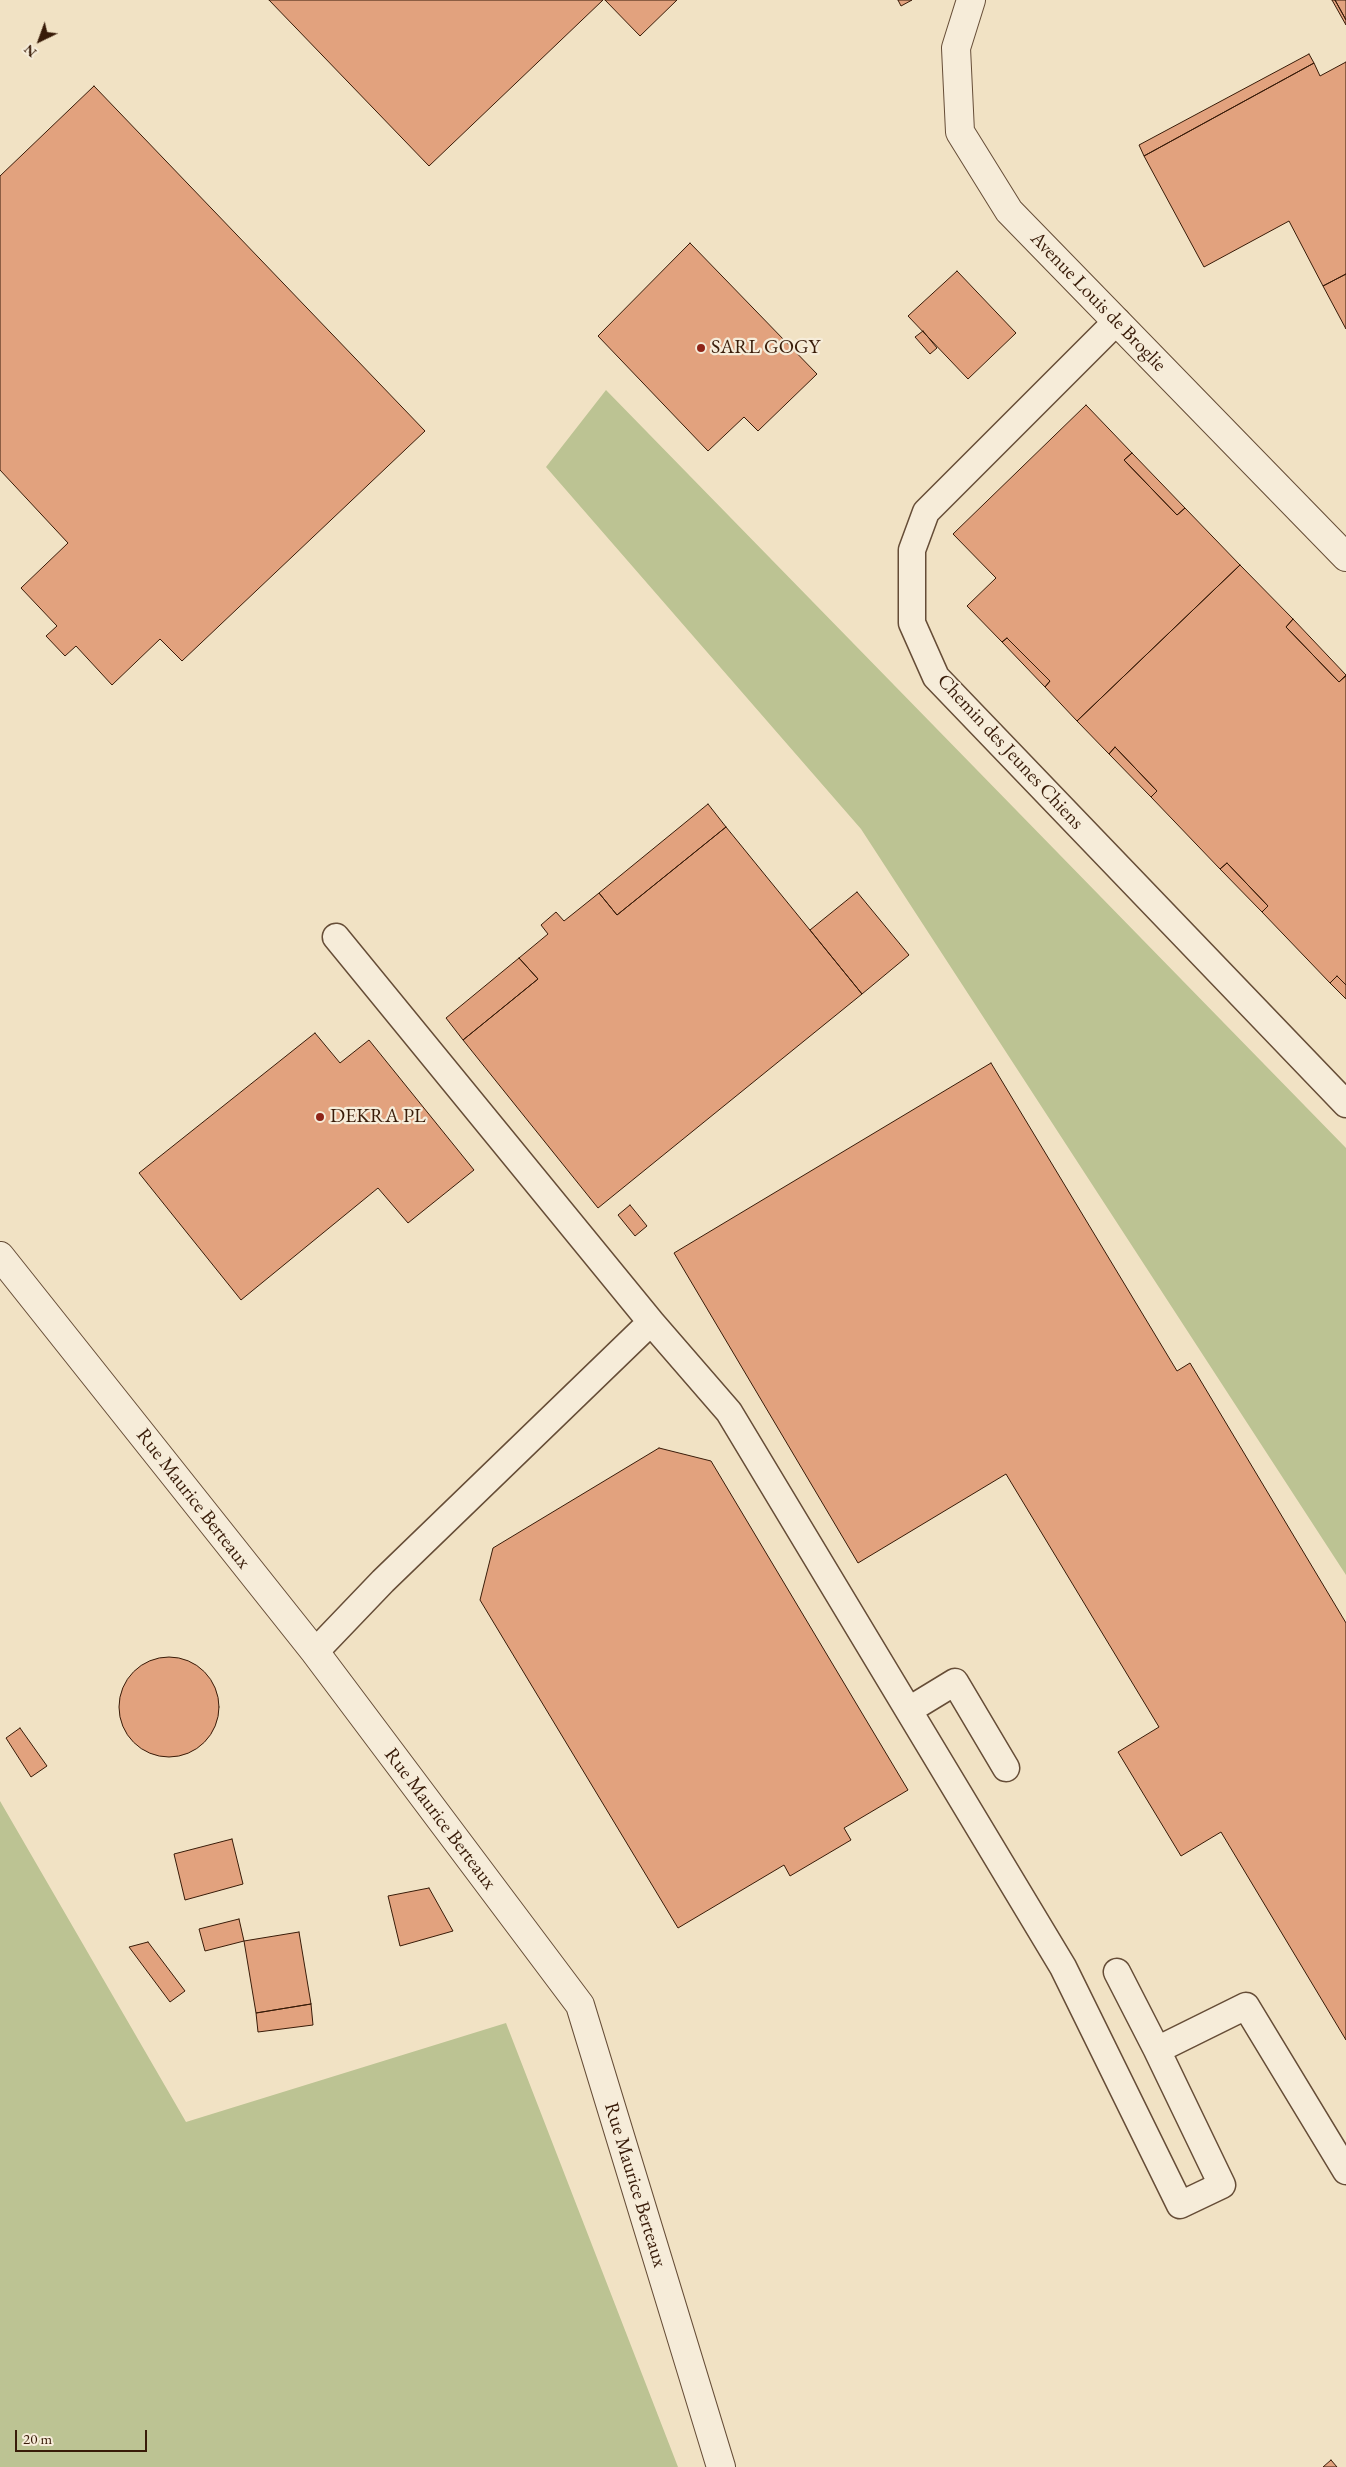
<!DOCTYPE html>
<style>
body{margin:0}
#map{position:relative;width:1346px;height:2467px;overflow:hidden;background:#f1e2c4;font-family:"EB Garamond",serif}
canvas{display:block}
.north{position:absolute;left:15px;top:15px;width:50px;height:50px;-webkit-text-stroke:4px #f6ecd9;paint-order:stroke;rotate:222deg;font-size:14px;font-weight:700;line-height:20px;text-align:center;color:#381b08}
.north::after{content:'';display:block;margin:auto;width:18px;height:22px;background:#381b08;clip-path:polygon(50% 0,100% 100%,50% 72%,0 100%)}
.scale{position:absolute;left:15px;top:2430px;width:132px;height:22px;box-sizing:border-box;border:2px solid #381b08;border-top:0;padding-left:6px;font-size:15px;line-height:18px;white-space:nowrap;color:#381b08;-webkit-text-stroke:4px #f6ecd9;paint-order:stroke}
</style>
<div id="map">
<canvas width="1346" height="2467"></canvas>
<div class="north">N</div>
<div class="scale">20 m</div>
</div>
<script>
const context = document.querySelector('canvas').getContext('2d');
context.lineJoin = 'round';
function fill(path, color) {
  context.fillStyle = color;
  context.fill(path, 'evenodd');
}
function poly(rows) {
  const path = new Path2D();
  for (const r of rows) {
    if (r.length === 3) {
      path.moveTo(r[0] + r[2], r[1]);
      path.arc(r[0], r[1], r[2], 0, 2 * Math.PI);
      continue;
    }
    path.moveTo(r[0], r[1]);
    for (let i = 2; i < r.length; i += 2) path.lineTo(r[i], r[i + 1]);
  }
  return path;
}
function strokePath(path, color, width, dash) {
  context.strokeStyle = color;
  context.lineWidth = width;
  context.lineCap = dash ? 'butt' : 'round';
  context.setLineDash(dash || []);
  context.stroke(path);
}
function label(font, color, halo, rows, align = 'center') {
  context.font = font + ' "EB Garamond",serif';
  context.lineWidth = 4.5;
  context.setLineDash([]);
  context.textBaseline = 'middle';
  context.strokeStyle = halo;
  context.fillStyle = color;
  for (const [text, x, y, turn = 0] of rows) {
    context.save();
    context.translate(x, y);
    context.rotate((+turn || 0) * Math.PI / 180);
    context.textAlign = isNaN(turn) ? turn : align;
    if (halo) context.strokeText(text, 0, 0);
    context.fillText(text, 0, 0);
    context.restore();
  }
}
const green = poly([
 [606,390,1346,1148,1346,1575,861,829,546,467],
 [0,1801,186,2122,506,2023,678,2467,0,2467]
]);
const building = poly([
 [269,0,603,0,429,166,269,0],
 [605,0,677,0,640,36,605,0],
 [898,0,912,0,901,6,898,0],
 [1332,0,1335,0,1346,20,1346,25,1332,0],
 [1335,0,1346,0,1346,20,1335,0],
 [1309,54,1314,63,1144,156,1139,145,1309,54],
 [1346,62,1346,274,1323,286,1289,221,1204,267,1144,156,1314,63,1320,76,1346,62],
 [94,86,425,431,182,661,160,639,112,685,76,646,65,656,46,636,57,626,21,588,68,543,0,470,0,176,94,86],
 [690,243,817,374,758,431,744,417,708,451,598,336,690,243],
 [957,271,1016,333,968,379,908,316,957,271],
 [1346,274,1346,329,1323,286,1346,274],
 [923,331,937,348,930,354,915,337,923,331],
 [1086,405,1132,453,1124,460,1177,515,1185,508,1240,565,1077,721,1045,687,1050,681,1007,638,1002,642,967,606,996,578,953,534,1086,405],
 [1132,453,1185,508,1177,515,1124,460,1132,453],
 [1240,565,1293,619,1286,627,1339,682,1346,676,1346,985,1337,976,1330,983,1262,912,1268,906,1227,863,1220,869,1151,797,1157,791,1115,747,1109,754,1077,721,1240,565],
 [1293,619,1346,675,1339,682,1286,627,1293,619],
 [1007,638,1050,681,1045,687,1002,642,1007,638],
 [1115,747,1157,791,1151,797,1109,754,1115,747],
 [708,804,726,827,617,915,599,893,708,804],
 [726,827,862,994,598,1208,463,1040,538,979,519,958,548,934,541,925,556,912,564,921,599,893,617,915,726,827],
 [1227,863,1268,906,1262,912,1220,869,1227,863],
 [857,892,909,955,862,994,810,930,857,892],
 [519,958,538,979,463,1040,446,1018,519,958],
 [1337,976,1346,985,1346,999,1330,983,1337,976],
 [315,1033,340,1063,369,1040,474,1170,408,1223,378,1188,241,1300,139,1173,315,1033],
 [991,1063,1177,1371,1190,1363,1346,1623,1346,2040,1221,1832,1181,1856,1118,1752,1159,1727,1006,1474,858,1563,674,1253,991,1063],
 [630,1205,647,1226,635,1236,618,1215,630,1205],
 [659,1448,711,1461,908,1790,844,1828,851,1840,790,1876,784,1865,678,1928,480,1600,493,1548,659,1448],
 [169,1707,50],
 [20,1728,47,1766,31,1777,6,1738,20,1728],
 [232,1839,243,1884,185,1900,174,1854,232,1839],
 [429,1888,453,1931,400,1946,388,1896,429,1888],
 [239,1919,244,1941,205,1951,199,1929,239,1919],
 [299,1932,311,2004,256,2013,244,1941,299,1932],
 [148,1942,185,1991,170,2002,129,1947,148,1942],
 [311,2004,313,2025,258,2032,256,2013,311,2004],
 [1331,2460,1337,2467,1323,2467,1331,2460]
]);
const service = poly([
 [1117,321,926,512,912,550,912,623,936,677,1346,1104],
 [651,1322,729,1412,1063,1967,1180,2205,1222,2185,1157,2050,1246,2006,1346,2171],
 [315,1652,383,1581,651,1322,336,937],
 [909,1710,955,1682,1006,1768],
 [1117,1972,1157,2050]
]);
const minor = poly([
 [971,0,956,48,960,132,1009,211,1346,557]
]);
const tertiary = poly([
 [0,1256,315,1652,580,2005,721,2467]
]);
const markers = [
 [701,348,5,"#8f2418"],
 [320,1117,5,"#8f2418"]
];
const streetNames = [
 ["Avenue Louis de Broglie",1098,302,46],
 ["Chemin des Jeunes Chiens",1010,752,47],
 ["Rue Maurice Berteaux",193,1499,52],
 ["Rue Maurice Berteaux",440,1819,53],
 ["Rue Maurice Berteaux",635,2185,73]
];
const poiNames = [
 ["SARL GOGY",711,348],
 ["DEKRA PL",330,1117]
];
fill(green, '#bcc393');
fill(building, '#e2a27e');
strokePath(building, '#381b08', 1);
strokePath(service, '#664d37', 29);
strokePath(minor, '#664d37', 30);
strokePath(tertiary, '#664d37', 30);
strokePath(service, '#f6ecd9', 26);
strokePath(minor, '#f6ecd9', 28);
strokePath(tertiary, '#f6ecd9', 28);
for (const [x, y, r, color] of markers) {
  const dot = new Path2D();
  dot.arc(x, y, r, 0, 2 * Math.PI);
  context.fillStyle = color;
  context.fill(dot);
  strokePath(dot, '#f6ecd9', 2);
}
label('20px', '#381b08', '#f6ecd9', streetNames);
label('20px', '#381b08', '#f6ecd9', poiNames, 'left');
</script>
